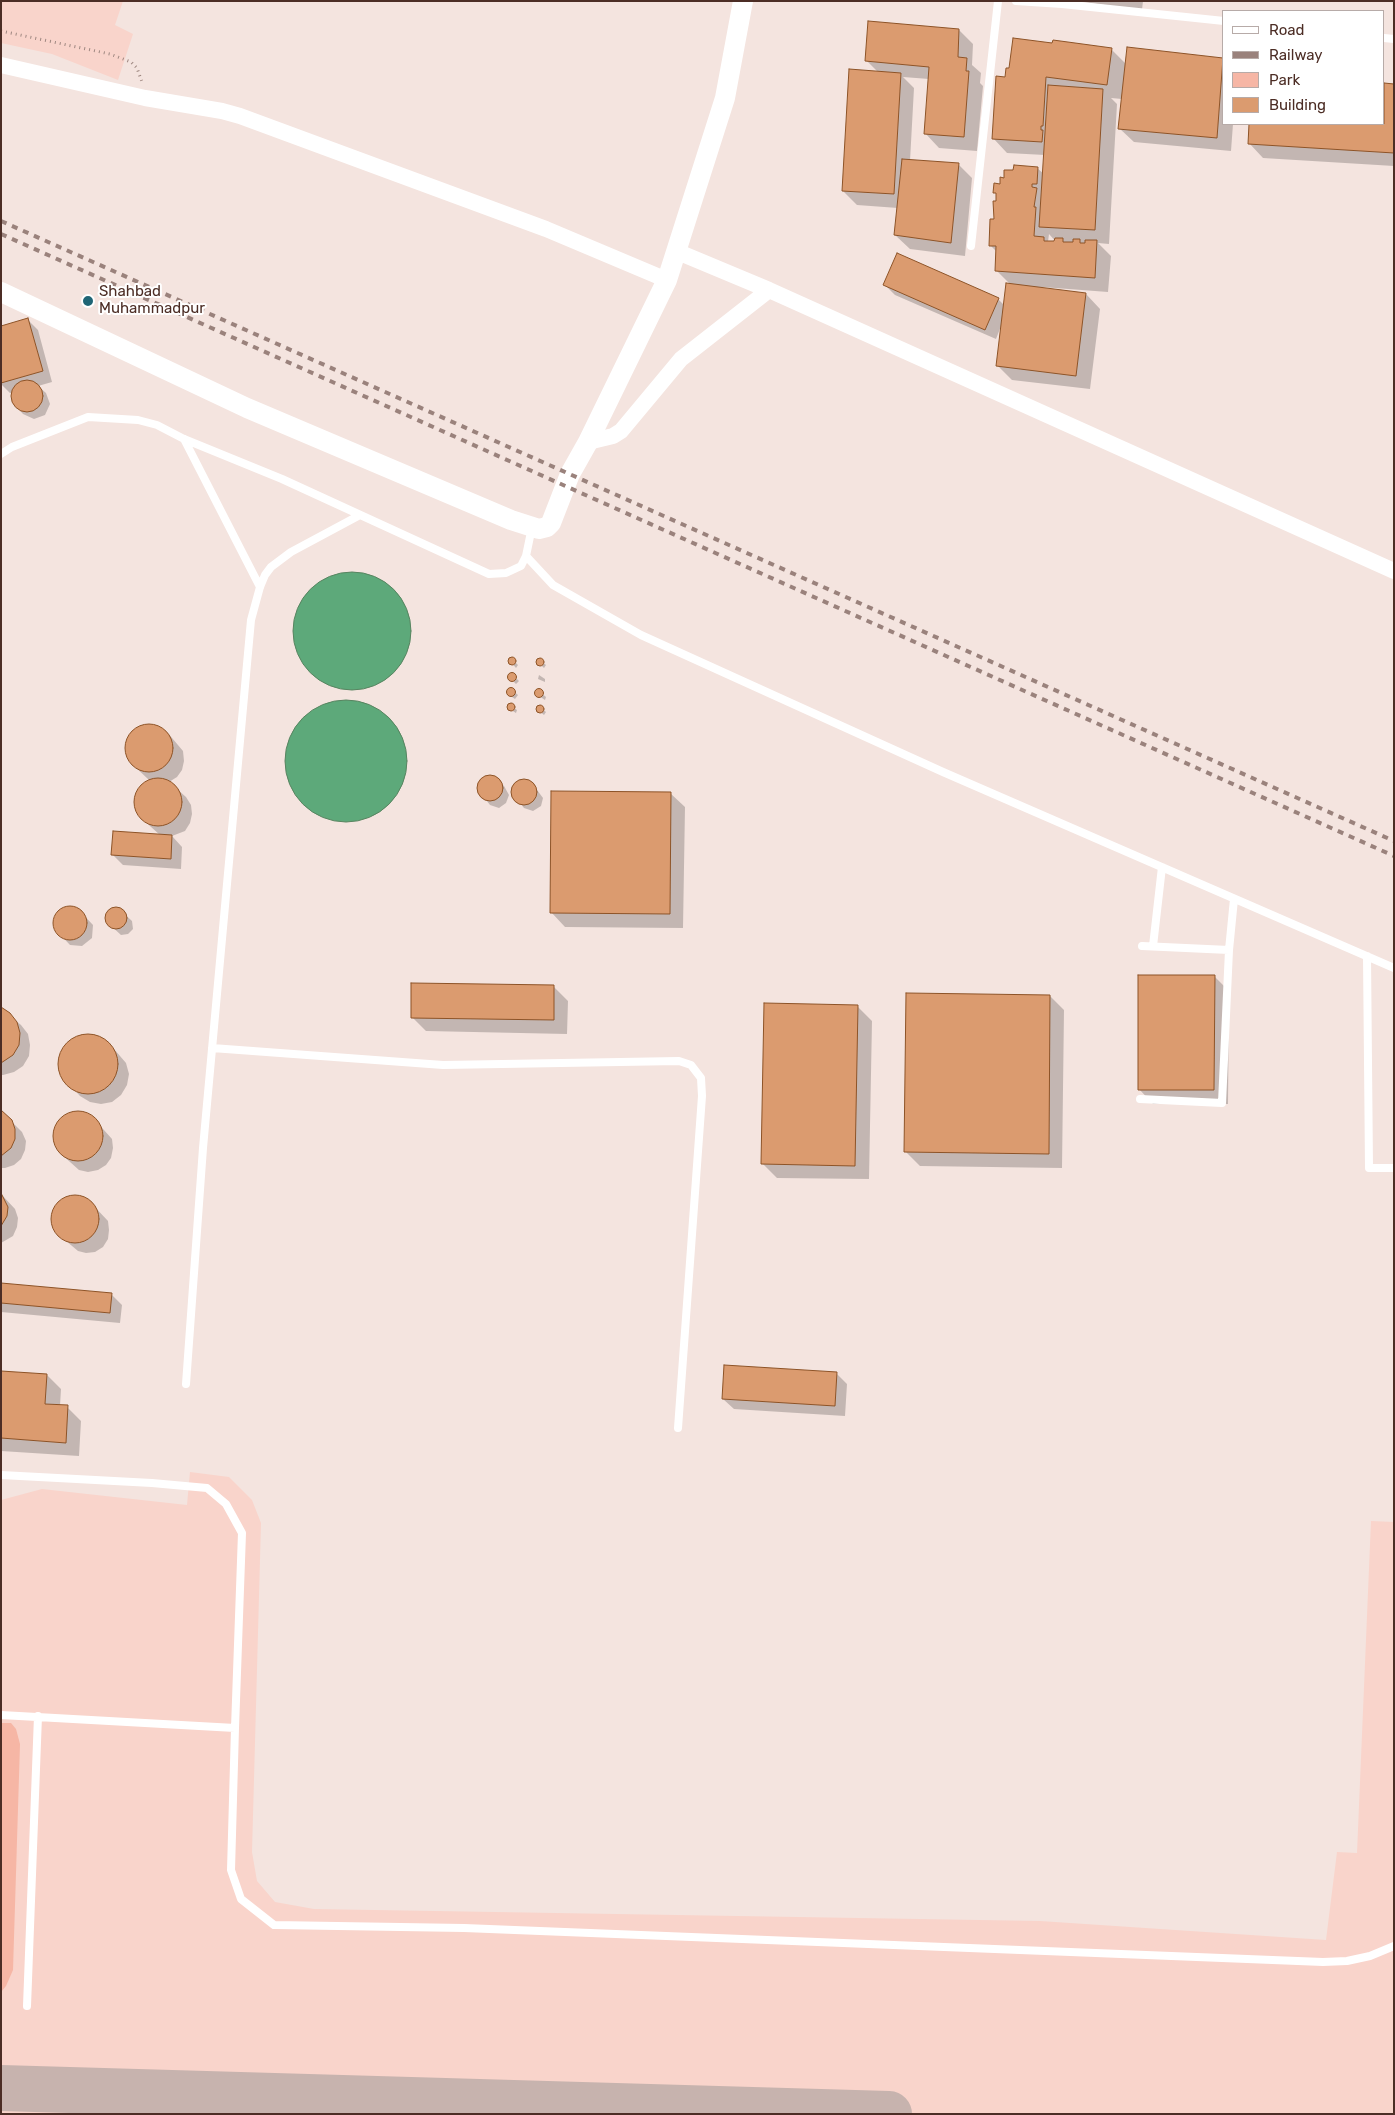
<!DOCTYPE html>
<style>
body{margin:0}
#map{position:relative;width:1395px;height:2115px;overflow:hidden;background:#f4e4df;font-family:Rubik,sans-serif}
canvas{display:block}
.frame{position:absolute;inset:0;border:2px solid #4c2d25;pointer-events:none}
.legend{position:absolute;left:1222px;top:10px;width:162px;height:115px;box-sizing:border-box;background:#fff;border:1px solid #b7aba8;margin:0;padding:6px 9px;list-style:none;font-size:15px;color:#4c2d25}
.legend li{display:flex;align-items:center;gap:10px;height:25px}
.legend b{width:25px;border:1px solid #b7aba8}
</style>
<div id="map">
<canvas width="1395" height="2115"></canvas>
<div class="frame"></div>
<ul class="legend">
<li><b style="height:6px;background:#fff"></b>Road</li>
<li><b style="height:6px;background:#9a827c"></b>Railway</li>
<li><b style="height:14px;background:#f6b6a5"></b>Park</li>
<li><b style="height:14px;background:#db9b6f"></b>Building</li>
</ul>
</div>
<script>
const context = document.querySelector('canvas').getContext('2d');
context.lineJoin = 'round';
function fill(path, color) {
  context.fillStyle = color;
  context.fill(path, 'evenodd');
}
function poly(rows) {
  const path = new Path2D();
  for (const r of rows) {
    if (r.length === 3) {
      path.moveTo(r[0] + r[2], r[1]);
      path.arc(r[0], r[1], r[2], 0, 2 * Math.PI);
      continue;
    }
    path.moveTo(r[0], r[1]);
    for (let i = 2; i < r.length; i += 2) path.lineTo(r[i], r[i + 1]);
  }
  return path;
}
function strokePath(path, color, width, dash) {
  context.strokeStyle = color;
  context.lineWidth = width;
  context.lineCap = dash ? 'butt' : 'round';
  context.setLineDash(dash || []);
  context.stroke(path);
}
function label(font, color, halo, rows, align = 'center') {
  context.font = font + ' Rubik,sans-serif';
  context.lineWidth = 4;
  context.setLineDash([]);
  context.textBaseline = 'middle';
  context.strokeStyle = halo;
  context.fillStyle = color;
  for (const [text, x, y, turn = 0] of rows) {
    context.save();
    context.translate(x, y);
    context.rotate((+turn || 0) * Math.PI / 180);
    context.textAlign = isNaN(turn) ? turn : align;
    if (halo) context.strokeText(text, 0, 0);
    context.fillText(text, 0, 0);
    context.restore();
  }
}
const built = poly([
 [1,1,123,1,115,25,133,34,118,80,52,54,1,43],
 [190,1472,229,1477,252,1500,261,1523,252,1852,257,1881,275,1902,314,1909,1040,1921,1326,1940,1337,1852,1357,1853,1371,1521,1394,1522,1394,2114,1,2114,1,1500,42,1489,187,1505]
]);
const green = poly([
 [1,1723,11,1723,16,1729,20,1744,13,1970,6,1986,1,1992]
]);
const water = poly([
 [352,631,59],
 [346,761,61]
]);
const shadow = poly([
 [1075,1,1143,1,1142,10],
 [959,30,973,44,972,65,981,73,980,83,983,86,977,151,939,148,925,133,929,79,903,77,914,88,910,161,958,164,972,178,965,256,910,249,895,235,898,208,857,205,843,191,879,73,866,60],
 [1053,44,1111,49,1126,64,1223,59,1224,124,1233,124,1231,151,1134,142,1119,128,1122,99,1111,98,1117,104,1109,244,1098,243,1111,256,1108,292,1042,287,1042,289,1086,294,1100,309,1090,389,1012,380,997,365,1001,326,996,339,895,295,885,285,998,299,1005,306,1011,285,996,270,997,252,990,245,996,221,998,195,995,192,1005,179,1037,168,1044,174,1045,155,1007,153,993,138,1006,78],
 [1049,234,1057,243,1048,242],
 [1384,85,1394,85,1394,166,1263,158,1249,143,1250,124,1384,124],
 [28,320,38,330,52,382,38,386,46,393,50,404,45,415,34,419,23,414,16,406,12,395,14,392,10,393,1,384,1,327],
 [512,659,518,665,516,668,510,661],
 [540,660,546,665,544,668,538,662],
 [512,674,519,681,516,684,509,677],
 [539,675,545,679,545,682,538,679],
 [511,689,518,695,515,699,509,695,508,692],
 [539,691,546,697,545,700,536,694],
 [510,705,517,710,516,713,508,708],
 [539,706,546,712,544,715,537,709],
 [150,725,159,727,167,732,183,751,184,761,182,770,177,777,169,782,186,797,191,805,192,814,190,823,185,831,172,836,182,847,181,869,123,865,113,855,160,835,141,818,136,810,134,801,136,792,142,785,149,780,132,764,127,756,126,747,128,738,133,731,141,726],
 [488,777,497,779,504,786,509,795,506,803,499,808,490,805,478,790,481,781],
 [522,780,531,782,543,798,541,806,533,811,524,808,512,793,514,784],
 [670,793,685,807,683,928,565,927,551,912],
 [64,907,77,908,93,925,92,938,82,946,70,945,54,928,55,915],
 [119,909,132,921,133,929,128,934,121,935,108,923,107,915,112,910],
 [1214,976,1229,991,1228,1104,1153,1104,1139,1089],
 [554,987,568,1001,567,1034,426,1031,412,1017],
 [1050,996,1064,1010,1062,1168,920,1166,906,1152],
 [858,1007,872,1021,869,1179,777,1178,762,1163],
 [1,1009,21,1025,28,1034,30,1045,29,1056,23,1066,14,1072,3,1075,1,1075],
 [87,1035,98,1036,108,1042,126,1063,129,1074,127,1085,121,1095,112,1102,101,1104,90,1102,80,1096,62,1076,59,1065,61,1054,67,1044,76,1037],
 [1,1111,22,1132,26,1141,25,1150,21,1159,14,1165,5,1168,1,1168],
 [79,1112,88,1114,95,1120,112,1139,113,1148,111,1158,106,1165,98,1170,88,1172,79,1170,60,1153,55,1145,54,1135,56,1126,61,1119,69,1114],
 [1,1194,15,1209,18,1218,17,1227,13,1236,1,1243],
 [75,1196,84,1197,91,1203,108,1221,109,1230,108,1239,103,1247,95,1252,86,1253,78,1251,59,1235,54,1227,52,1219,54,1210,59,1202,66,1197],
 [1,1284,111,1294,122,1305,120,1323,1,1312],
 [1,1372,47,1375,61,1389,60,1406,67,1407,81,1421,79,1456,1,1451],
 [836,1373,847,1384,845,1416,734,1409,723,1399]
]);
const taxiway = poly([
 [1,2088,889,2114]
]);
const building = poly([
 [868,21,959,29,958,57,967,58,966,71,969,71,964,137,924,134,929,67,865,61,868,21],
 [1013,38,1052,43,1053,40,1112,48,1107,85,1046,77,1043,126,1041,126,1041,130,1043,130,1042,142,992,139,996,76,1005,77,1006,68,1009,68,1013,38],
 [1127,47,1223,58,1217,138,1118,129,1127,47],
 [849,69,901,73,894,194,842,191,849,69],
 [1384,83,1394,84,1394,153,1248,144,1249,124,1384,124,1384,83],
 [1048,85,1103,89,1095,230,1039,227,1048,85],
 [902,159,959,163,951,243,894,235,902,159],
 [1014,165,1038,167,1037,184,1032,184,1032,187,1037,188,1034,207,1036,207,1034,236,1044,237,1044,241,1054,241,1055,238,1063,238,1063,242,1073,242,1073,239,1080,239,1080,243,1085,243,1085,240,1097,240,1095,278,995,271,996,246,989,246,990,219,994,219,993,201,996,201,996,193,993,193,994,183,1000,184,1000,177,1004,178,1004,170,1013,170,1014,165],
 [897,253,999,298,985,330,883,285,897,253],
 [1006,283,1086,293,1076,376,996,366,1006,283],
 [28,318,43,371,1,383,1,326,28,318],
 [27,396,16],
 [512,661,4],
 [540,662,4],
 [512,677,4.5],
 [511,692,4.5],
 [539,693,4.5],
 [511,707,4],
 [540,709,4],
 [149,748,24],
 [490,788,13],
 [158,802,24],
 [524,792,13],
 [551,791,671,792,670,914,550,913,551,791],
 [113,831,172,835,171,859,111,855,113,831],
 [70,923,17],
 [116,918,11],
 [1138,975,1215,975,1214,1090,1138,1090,1138,975],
 [411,983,554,985,554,1020,411,1018,411,983],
 [906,993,1050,995,1049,1154,904,1152,906,993],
 [764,1003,858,1005,855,1166,761,1164,764,1003],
 [1,1007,10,1013,17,1022,20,1033,19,1045,13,1055,1,1063,1,1007],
 [88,1064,30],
 [1,1110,12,1120,15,1129,15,1139,11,1148,1,1156,1,1110],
 [78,1136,25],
 [1,1193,8,1207,7,1216,1,1226,1,1193],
 [75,1219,24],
 [1,1283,112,1293,110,1313,1,1303,1,1283],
 [724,1365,837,1372,835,1406,722,1399,724,1365],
 [1,1371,47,1374,45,1404,68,1405,66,1443,1,1438,1,1371]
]);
const path = poly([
 [1,31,110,54,131,62,137,68,142,82]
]);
const service = poly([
 [1016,1,1062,4,1224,21],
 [1384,38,1394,39],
 [971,246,998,1],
 [184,439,260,587],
 [1,454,12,447,88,417,138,420,157,425,184,439,282,479,489,574,506,573,521,566,526,556,532,527],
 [526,556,553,585,641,635,943,772,1394,968],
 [1142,946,1229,950],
 [1153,946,1162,867],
 [1367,956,1369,1168,1394,1168],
 [212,1048,443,1065,679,1061,691,1065,701,1078,702,1096,678,1428],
 [1140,1099,1222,1103,1229,950,1234,899],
 [186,1384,203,1148,251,620,260,587,265,575,271,567,291,552,360,515],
 [1,1475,152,1483,207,1488,226,1504,242,1533,235,1728,1,1715],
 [235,1728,231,1870,241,1899,274,1925,464,1928,1323,1962,1347,1961,1370,1956,1394,1946],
 [27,2006,38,1716]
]);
const minor = poly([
 [1,65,145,98,222,111,240,116,546,229,667,280],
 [678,252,769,290,1394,571],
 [588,442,613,436,621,431,681,359,769,290]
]);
const tertiary = poly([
 [1,292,247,408,511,520,539,529,547,527,551,523,570,474,588,442,667,280,725,98,743,1]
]);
const rail = poly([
 [1,221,1394,841],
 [1,234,1394,856]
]);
const markers = [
 [88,301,6,"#1f6575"]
];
const poiNames = [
 ["Shahbad",99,292],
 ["Muhammadpur",99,309]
];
fill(built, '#f9d4cb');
fill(green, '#f6b6a5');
fill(water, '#5da97a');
strokePath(water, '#588460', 1);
fill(shadow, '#0003');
strokePath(taxiway, '#c7b3ae', 46);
fill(building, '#db9b6f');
strokePath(building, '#8d5327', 1);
strokePath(path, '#9e8780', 3, [1, 4]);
strokePath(service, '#fff', 8);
strokePath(minor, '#fff', 16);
strokePath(tertiary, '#fff', 20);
strokePath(rail, '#9a827c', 4, [6, 6]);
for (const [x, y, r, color] of markers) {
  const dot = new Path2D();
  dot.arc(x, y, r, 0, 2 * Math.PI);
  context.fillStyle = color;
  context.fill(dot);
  strokePath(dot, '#fff', 2);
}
label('15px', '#4c2d25', '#fff', poiNames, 'left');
</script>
